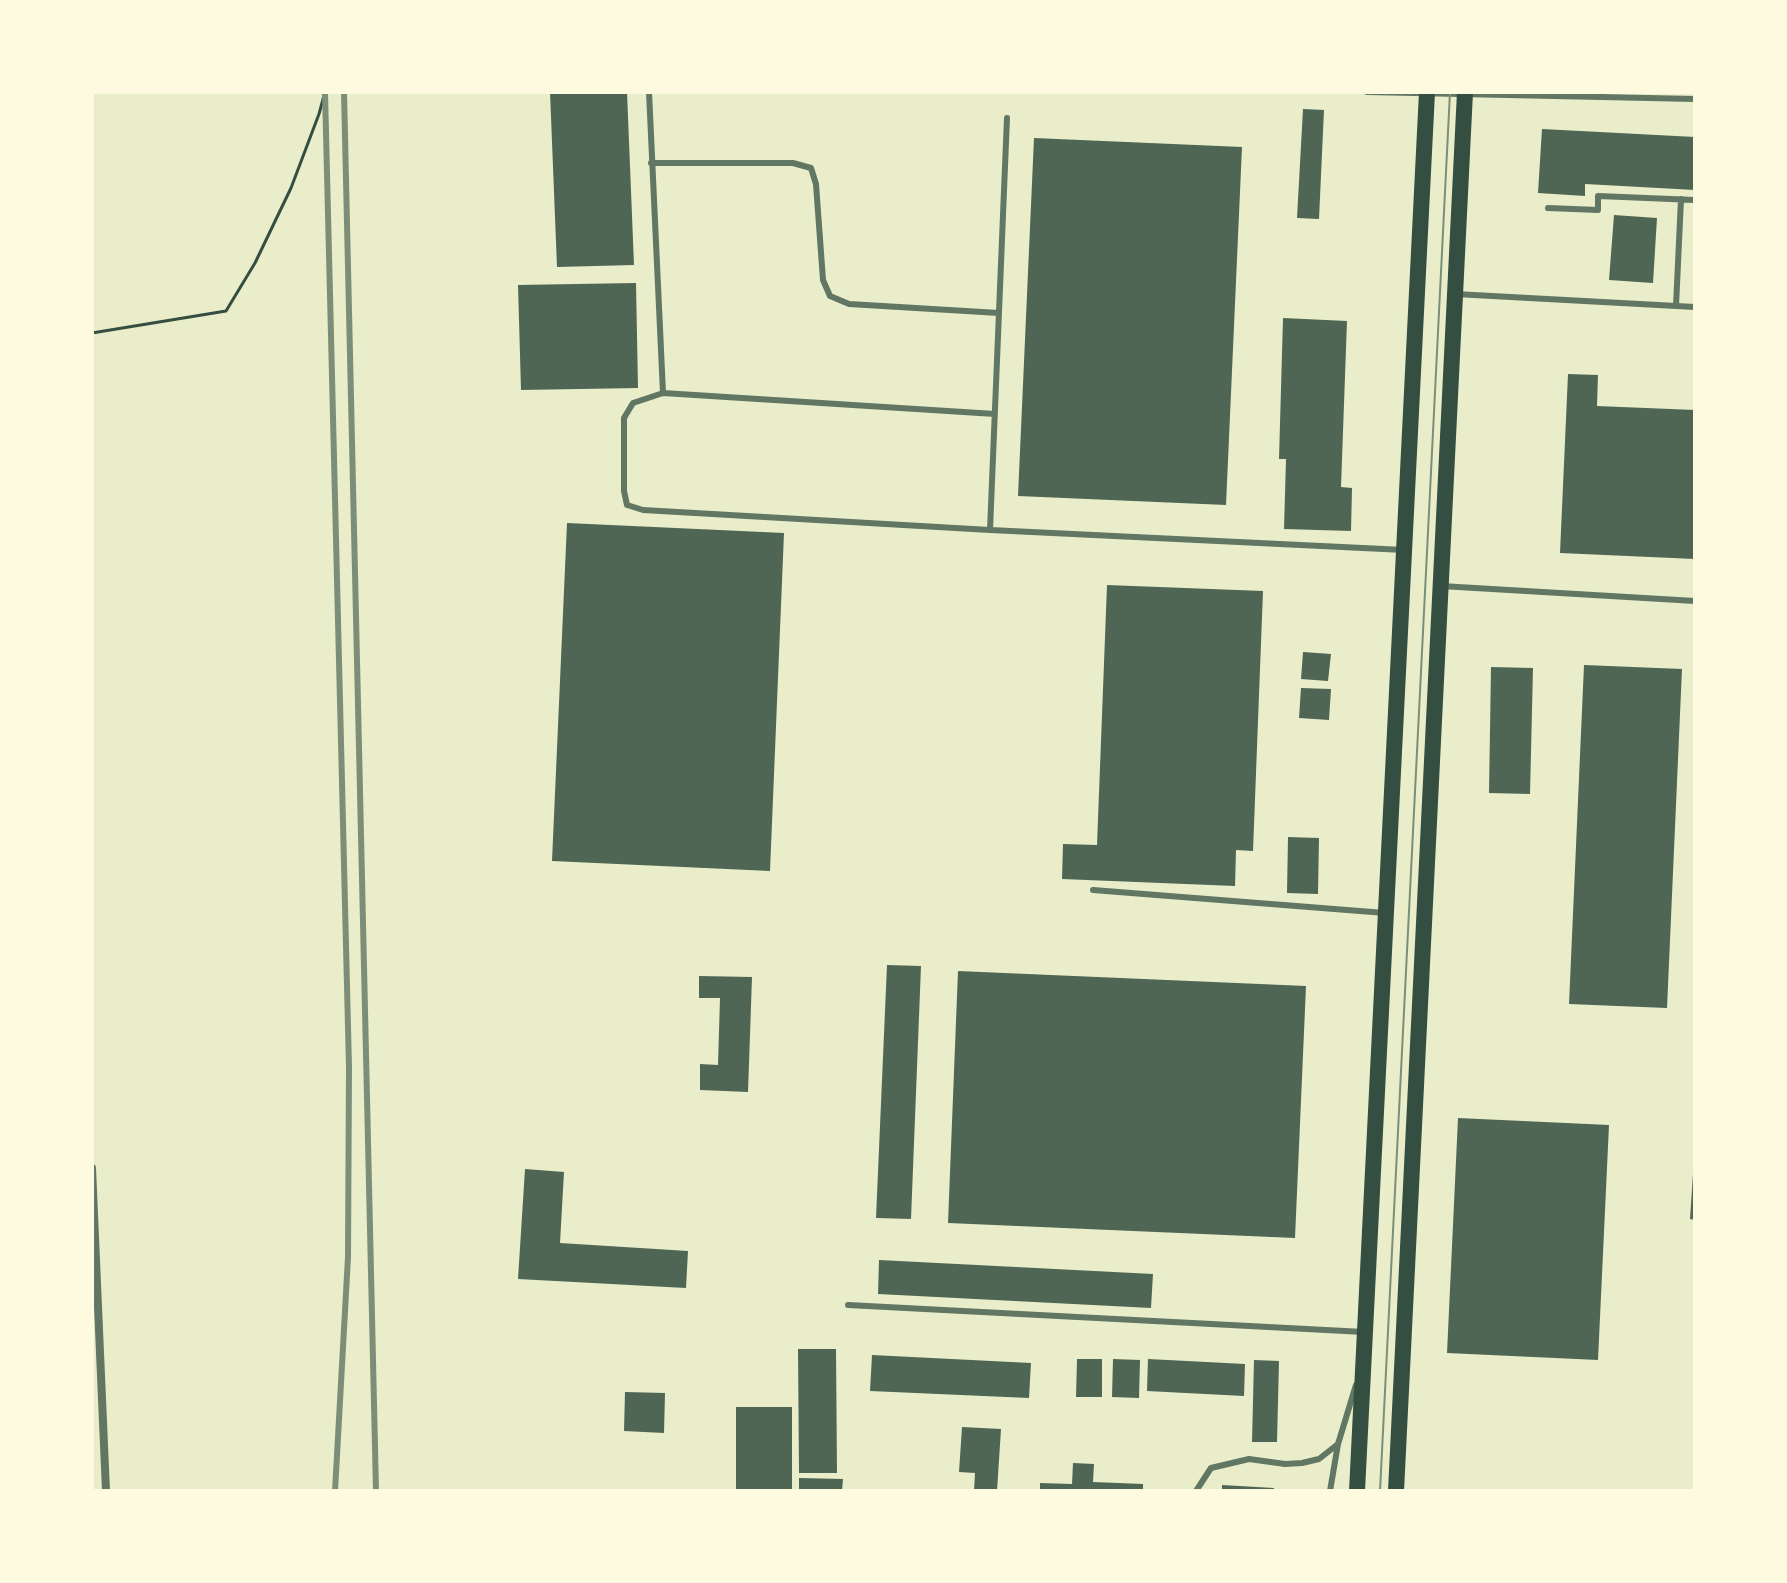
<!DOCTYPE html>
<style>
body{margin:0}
#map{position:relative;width:1787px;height:1583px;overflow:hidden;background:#e9edc9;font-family:"PT Sans Narrow",sans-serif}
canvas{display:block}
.frame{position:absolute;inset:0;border:94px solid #fefae0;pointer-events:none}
</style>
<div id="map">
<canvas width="1787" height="1583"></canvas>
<div class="frame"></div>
</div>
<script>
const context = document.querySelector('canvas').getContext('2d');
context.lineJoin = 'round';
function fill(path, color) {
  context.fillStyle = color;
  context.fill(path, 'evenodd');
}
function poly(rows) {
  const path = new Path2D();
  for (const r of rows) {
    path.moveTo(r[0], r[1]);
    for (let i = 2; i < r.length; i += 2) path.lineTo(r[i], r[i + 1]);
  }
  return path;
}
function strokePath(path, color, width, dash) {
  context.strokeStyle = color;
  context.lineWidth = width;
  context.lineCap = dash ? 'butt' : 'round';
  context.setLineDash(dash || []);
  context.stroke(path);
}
const building = poly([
 [550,92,627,92,634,265,557,267],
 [1303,109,1324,110,1319,219,1297,218],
 [1542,129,1695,137,1695,190,1585,184,1585,196,1538,193],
 [1034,138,1242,147,1226,505,1018,496],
 [1614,215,1657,218,1653,283,1609,280],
 [636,283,638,388,521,390,518,285],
 [1283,318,1347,321,1341,487,1352,488,1351,531,1284,529,1286,459,1279,459],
 [1568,374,1598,375,1597,406,1695,410,1695,559,1560,553],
 [567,523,784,533,770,871,552,861],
 [1107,585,1263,591,1253,851,1236,850,1235,886,1062,879,1063,844,1097,845],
 [1303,652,1331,654,1328,681,1301,679],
 [1584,665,1682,669,1667,1008,1569,1004],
 [1491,667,1533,668,1530,794,1489,793],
 [1301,688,1331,689,1329,720,1299,718],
 [1288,837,1319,838,1318,894,1287,893],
 [887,965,921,966,911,1219,876,1218],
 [958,971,1306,986,1295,1238,948,1223],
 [699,976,752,977,748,1092,700,1090,700,1064,718,1065,720,998,699,998],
 [1458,1118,1609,1125,1598,1360,1447,1353],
 [525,1169,564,1172,560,1243,688,1251,686,1288,518,1279],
 [1693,1174,1695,1174,1695,1220,1690,1219],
 [879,1260,1153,1274,1151,1308,878,1294],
 [798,1349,836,1349,837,1473,799,1473],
 [872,1355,1031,1363,1029,1398,870,1391],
 [1077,1359,1102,1359,1102,1397,1076,1397],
 [1113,1359,1140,1360,1139,1398,1112,1397],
 [1148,1359,1245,1364,1244,1396,1147,1391],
 [1254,1360,1279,1361,1277,1442,1252,1442],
 [625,1392,665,1393,664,1433,624,1431],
 [736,1407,792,1407,792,1491,736,1491],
 [962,1427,1001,1429,997,1491,974,1491,975,1473,959,1472],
 [1073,1463,1094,1464,1093,1482,1143,1484,1143,1491,1040,1491,1040,1483,1072,1484],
 [799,1478,843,1479,842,1491,799,1491],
 [1222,1485,1274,1488,1274,1491,1222,1491]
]);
const path = poly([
 [92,333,226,311,255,263,291,188,319,114,325,92]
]);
const service = poly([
 [649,92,663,393,633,403,624,418,624,491,627,505,643,510,990,530,1404,550],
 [1367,92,1695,99],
 [651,163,793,163,811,168,816,184,823,280,830,296,849,304,999,313],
 [1548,208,1598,210,1598,196,1695,200],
 [1455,294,1695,307],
 [1676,306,1681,199],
 [663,393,995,414],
 [990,530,1007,118],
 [1441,586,1695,601],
 [1093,890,1385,913],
 [848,1305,1364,1332],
 [1196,1491,1211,1468,1249,1459,1285,1464,1302,1463,1319,1459,1338,1444],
 [1330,1491,1338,1444,1356,1385]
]);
const minor = poly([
 [92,1168,106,1491]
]);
const secondary = poly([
 [1357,1491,1427,92],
 [1396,1491,1465,92]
]);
const tram = poly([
 [1380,1491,1450,92]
]);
const rail = poly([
 [325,92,349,1067,348,1257,335,1491],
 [344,92,376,1491]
]);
fill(building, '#4f6655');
strokePath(path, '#344e41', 3);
strokePath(service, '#617663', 6);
strokePath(minor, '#617663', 8);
strokePath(secondary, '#344e41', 16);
strokePath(tram, '#7c8e77', 2);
strokePath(rail, '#7c8e77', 6);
</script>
